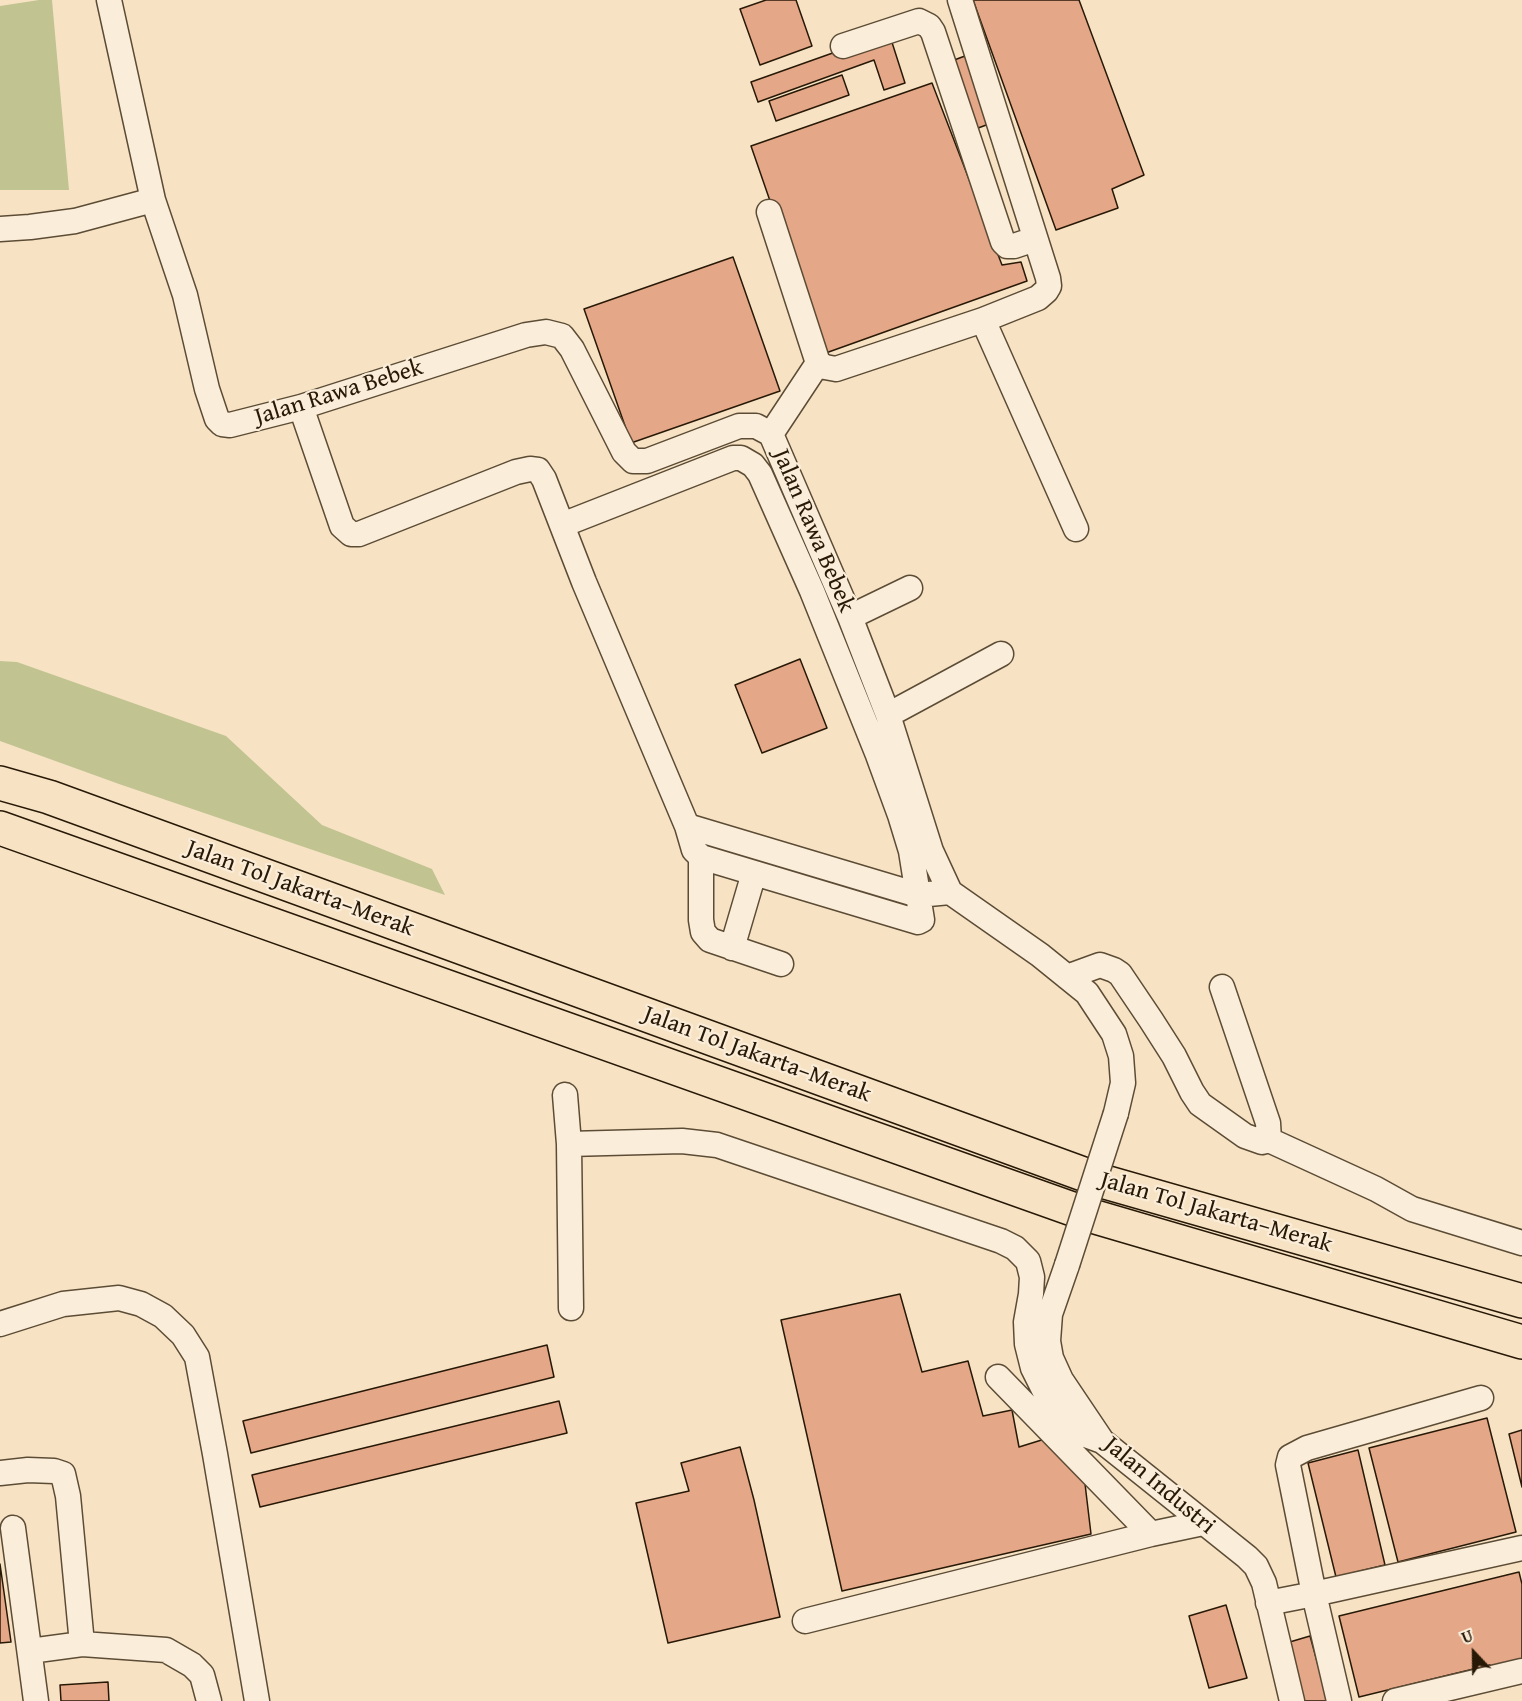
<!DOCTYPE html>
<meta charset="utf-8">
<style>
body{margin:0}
#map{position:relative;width:1522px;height:1701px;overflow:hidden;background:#f7e3c4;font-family:"Gentium Book Plus",serif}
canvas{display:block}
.north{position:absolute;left:1444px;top:1623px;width:60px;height:60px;-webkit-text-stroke:4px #faedd9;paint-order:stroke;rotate:338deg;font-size:16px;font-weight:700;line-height:24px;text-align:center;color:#281907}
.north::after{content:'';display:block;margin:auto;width:21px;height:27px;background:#281907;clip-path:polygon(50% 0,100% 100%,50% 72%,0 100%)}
</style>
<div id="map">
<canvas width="1522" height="1701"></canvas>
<div class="north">U</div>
</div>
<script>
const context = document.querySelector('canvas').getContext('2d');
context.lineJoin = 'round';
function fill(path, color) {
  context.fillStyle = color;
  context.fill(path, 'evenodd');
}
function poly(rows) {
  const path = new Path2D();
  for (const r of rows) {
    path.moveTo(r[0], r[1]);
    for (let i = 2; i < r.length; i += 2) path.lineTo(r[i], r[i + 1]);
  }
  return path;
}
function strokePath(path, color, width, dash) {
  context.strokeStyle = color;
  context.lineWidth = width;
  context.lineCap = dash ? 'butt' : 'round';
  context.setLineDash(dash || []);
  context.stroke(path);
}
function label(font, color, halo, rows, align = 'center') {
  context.font = font + ' "Gentium Book Plus",serif';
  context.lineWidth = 4.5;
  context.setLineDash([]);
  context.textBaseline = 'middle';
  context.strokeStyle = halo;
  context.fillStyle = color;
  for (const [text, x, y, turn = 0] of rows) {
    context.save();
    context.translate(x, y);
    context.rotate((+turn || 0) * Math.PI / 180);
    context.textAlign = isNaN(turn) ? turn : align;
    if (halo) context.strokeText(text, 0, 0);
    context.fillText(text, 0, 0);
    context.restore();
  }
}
const green = poly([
 [39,0,52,0,69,190,0,190,0,6],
 [0,661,17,662,226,736,322,825,432,869,445,895,119,784,0,741]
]);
const building = poly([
 [766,0,796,0,812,46,760,65,740,9,766,0],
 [973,0,1079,0,1144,175,1112,189,1118,208,1056,230,973,0],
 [889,33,905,83,884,90,874,60,758,102,751,82,889,33],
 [965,56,989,124,970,131,946,63,965,56],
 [842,75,849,95,776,121,769,101,842,75],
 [932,83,1002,265,1021,262,1027,281,823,354,751,146,932,83],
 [733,257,780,391,631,443,584,309,733,257],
 [800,659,827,728,762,753,735,685,800,659],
 [900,1294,922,1372,968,1361,983,1416,1012,1410,1019,1447,1048,1438,1083,1467,1091,1534,842,1591,781,1320,900,1294],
 [547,1345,554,1377,251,1453,243,1421,547,1345],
 [559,1401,567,1433,260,1507,252,1475,559,1401],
 [1487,1418,1516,1532,1398,1562,1369,1448,1487,1418],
 [1522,1430,1522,1487,1509,1434,1522,1430],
 [740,1447,754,1500,780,1617,668,1643,636,1503,689,1491,681,1463,740,1447],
 [1358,1450,1385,1565,1336,1577,1308,1463,1358,1450],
 [0,1564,11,1642,0,1643,0,1564],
 [1519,1572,1522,1584,1522,1665,1492,1672,1490,1665,1359,1697,1339,1616,1519,1572],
 [1226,1605,1247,1678,1209,1688,1189,1616,1226,1605],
 [1310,1636,1328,1701,1299,1701,1283,1644,1310,1636],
 [108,1682,109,1701,61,1701,60,1685,108,1682]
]);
const minor = poly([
 [109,0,153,200,185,295,207,389,217,419,222,424,230,425,301,407,526,335,546,332,562,336,572,349,624,452,633,461,647,461,739,426,756,426,771,434,850,617,888,715,931,851,950,892,1040,955,1087,993,1114,1034,1121,1056,1123,1083,1116,1113],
 [843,46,919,21,929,26,933,32,1003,242,1007,246,1014,246,1035,239],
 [769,212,818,363],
 [0,229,30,227,75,221,153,200],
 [983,320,1076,529],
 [301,407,342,526,351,534,359,534,516,472,530,469,538,470,544,479,584,582,687,826,918,895,950,892],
 [771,434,818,363,825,367,836,369,983,320,1038,298,1046,291,1049,286,1048,278,960,0],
 [562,525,733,458,741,458,753,465,760,474,812,591,878,755,900,815,911,851,922,920,918,922,701,857,694,850,687,826],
 [850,617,910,588],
 [888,715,1001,654],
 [701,857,701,920,703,932,710,940,781,964],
 [732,948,754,873],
 [1067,977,1100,965,1114,970,1120,974,1151,1020,1174,1056,1192,1092,1200,1104,1245,1136,1262,1142,1269,1140,1268,1123,1222,987],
 [565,1095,569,1144,571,1308],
 [1269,1140,1376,1189,1412,1209,1522,1243],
 [569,1144,682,1141,717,1145,1001,1241,1015,1248,1028,1261,1032,1277,1031,1294,1026,1322,1027,1344,1033,1368,1045,1392,1062,1414,1083,1434,1102,1441],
 [1067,1265,1050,1314,1048,1341,1051,1358,1061,1380,1102,1441,1247,1557,1256,1566,1264,1583,1292,1701],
 [0,1324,63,1304,119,1298,141,1304,163,1316,183,1335,197,1357,215,1454,257,1701],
 [998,1377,1151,1534],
 [1481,1398,1307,1448,1290,1457,1288,1465,1314,1594,1522,1548],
 [0,1473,28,1470,54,1471,63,1474,68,1496,82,1644],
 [13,1528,36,1701],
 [1268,1603,1314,1594,1339,1701],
 [805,1621,1151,1534,1203,1523],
 [30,1651,82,1644,166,1650,192,1665,202,1675,209,1701],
 [1395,1701,1522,1671]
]);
const highway = poly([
 [0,783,49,797,1105,1182,1522,1301],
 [0,828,1092,1216,1522,1342]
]);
const minorBridge = poly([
 [1067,1265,1116,1113]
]);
const streetNames = [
 ["Jalan Rawa Bebek",339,393,-17],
 ["Jalan Rawa Bebek",813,531,67],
 ["Jalan Tol Jakarta–Merak",300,889,20],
 ["Jalan Tol Jakarta–Merak",757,1055,20],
 ["Jalan Tol Jakarta–Merak",1216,1213,16],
 ["Jalan Industri",1159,1486,40]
];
fill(green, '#c1c391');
fill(building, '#e4a788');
strokePath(building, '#281907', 1.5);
strokePath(minor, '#5c4c36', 27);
strokePath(highway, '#281907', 36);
strokePath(minor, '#faedd9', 24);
strokePath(highway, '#f7e3c4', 33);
strokePath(minorBridge, '#5c4c36', 27, []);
strokePath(minorBridge, '#faedd9', 24);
label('24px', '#281907', '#faedd9', streetNames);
</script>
